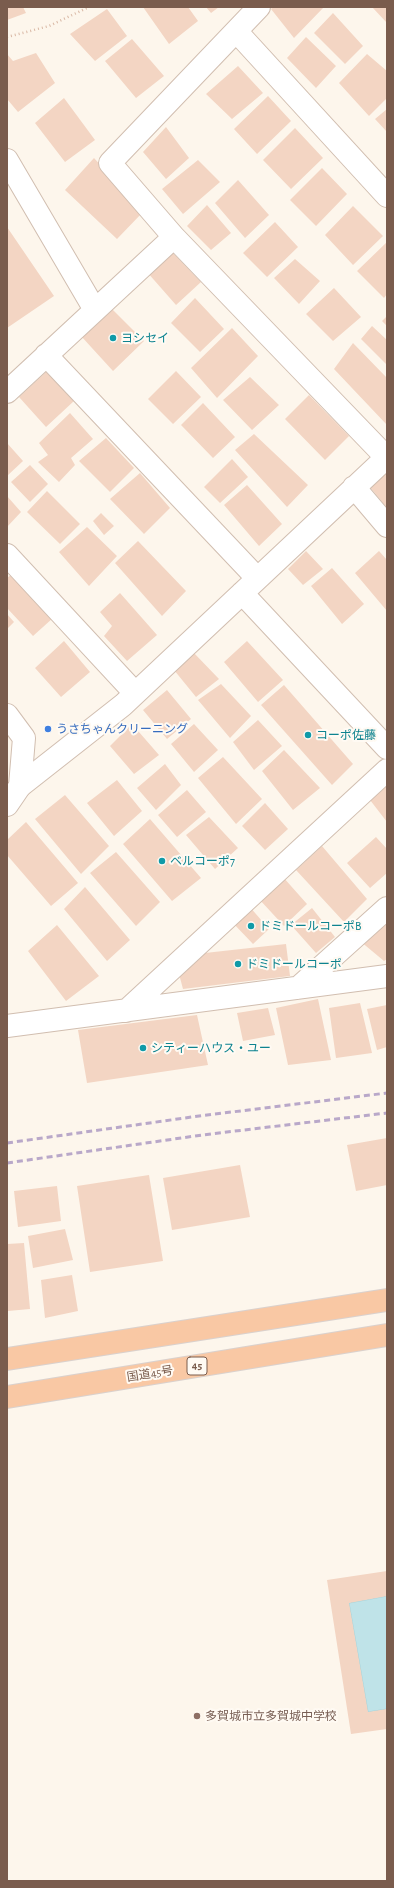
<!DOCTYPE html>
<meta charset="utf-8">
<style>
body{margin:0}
#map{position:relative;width:394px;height:1888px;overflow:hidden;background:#fdf6ec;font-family:"Alegreya Sans",sans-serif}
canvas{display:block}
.frame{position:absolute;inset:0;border:8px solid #7a5c4d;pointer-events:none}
</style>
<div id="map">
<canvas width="394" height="1888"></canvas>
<div class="frame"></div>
</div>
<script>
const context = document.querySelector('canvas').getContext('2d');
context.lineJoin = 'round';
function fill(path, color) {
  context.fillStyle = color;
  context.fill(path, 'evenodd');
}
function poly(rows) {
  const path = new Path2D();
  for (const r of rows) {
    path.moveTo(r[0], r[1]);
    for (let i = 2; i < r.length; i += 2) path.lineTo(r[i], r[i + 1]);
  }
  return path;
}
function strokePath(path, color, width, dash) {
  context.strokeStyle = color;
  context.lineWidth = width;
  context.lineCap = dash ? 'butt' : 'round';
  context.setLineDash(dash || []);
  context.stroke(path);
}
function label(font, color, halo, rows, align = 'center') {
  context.font = font + ' "Alegreya Sans","Noto Sans JP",sans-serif';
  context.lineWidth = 4;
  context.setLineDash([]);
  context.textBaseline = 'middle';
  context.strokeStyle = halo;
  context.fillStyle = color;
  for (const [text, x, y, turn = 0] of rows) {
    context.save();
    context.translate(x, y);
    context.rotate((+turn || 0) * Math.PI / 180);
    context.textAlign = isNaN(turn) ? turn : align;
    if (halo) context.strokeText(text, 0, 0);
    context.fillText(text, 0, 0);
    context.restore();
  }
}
const water = poly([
 [387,1596,387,1709,368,1712,349,1603,387,1596]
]);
const building = poly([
 [7,7,23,7,26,13,7,20],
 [143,7,188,7,198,21,169,44],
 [206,7,219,7,211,13],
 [273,7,324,7,294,38,271,9],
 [372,7,387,7,387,23],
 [107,9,127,36,95,61,70,34],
 [333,13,363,46,345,64,314,33],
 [306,37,336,66,316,88,287,58],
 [132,39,164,76,136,98,105,61],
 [36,53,55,83,18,112,7,99,7,54,13,61],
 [367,54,387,71,387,98,369,116,339,83],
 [238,66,263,93,232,119,206,94],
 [268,96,291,121,257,154,234,129],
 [64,98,95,140,65,162,35,123],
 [387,109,387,132,375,119],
 [166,127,189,158,166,179,143,152],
 [295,128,323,158,291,189,263,160],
 [94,158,143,212,117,239,65,190],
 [198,160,220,182,183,214,162,189],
 [322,168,347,194,316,226,290,200],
 [238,180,269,215,245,238,215,203],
 [207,205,231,233,211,250,187,226],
 [353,206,383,236,353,265,325,235],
 [275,222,298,247,267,277,243,253],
 [7,227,54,296,7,328],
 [387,242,387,294,384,298,357,271],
 [171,251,201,282,176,305,147,272],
 [295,259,320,281,299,304,274,278],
 [334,288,361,317,333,341,306,314],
 [195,298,224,329,200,352,171,323],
 [112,309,144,341,113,371,81,336],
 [387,316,387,326,382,321],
 [372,326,387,340,387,365,361,339],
 [232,328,258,356,217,398,191,368],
 [353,343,387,378,387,425,334,369],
 [176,371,201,397,173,424,148,399],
 [46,372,74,401,46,427,19,397],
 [250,377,279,405,252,430,223,400],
 [309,395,349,436,325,460,285,419],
 [203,403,235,437,213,458,181,425],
 [70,413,93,439,71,458,75,465,59,482,38,462,48,455,39,443],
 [254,434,308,485,287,507,235,450],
 [106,438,134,468,110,492,79,461],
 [7,443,23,461,7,476],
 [232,459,248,477,220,503,204,487],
 [30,465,48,484,30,502,11,482],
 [386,472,387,473,387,508,370,487],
 [140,473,170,508,144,534,110,499],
 [247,485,282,524,259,546,224,505],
 [47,491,80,524,60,544,27,512],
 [7,496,21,512,7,527],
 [101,513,114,526,104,535,93,521],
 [87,527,117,556,89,586,59,552],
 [138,541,186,591,162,616,115,563],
 [306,551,323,569,303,585,288,569],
 [379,551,387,560,387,611,355,573],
 [332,568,364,604,342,624,311,586],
 [12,574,53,618,33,636,7,608,7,578],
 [120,593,157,635,127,661,104,636,112,626,100,612],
 [7,614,14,622,7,629],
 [64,641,90,672,61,697,35,668],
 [247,641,283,680,258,702,224,662],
 [193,652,219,679,196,697,174,670],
 [221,684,251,716,230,738,198,700],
 [284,685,353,764,332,785,261,705],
 [167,690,191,719,167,739,143,710],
 [258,720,282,746,254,770,233,742],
 [132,724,159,755,134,774,110,746],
 [194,724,218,750,194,772,171,744],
 [284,750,320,788,293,810,262,771],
 [223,757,262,799,236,824,198,778],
 [165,764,181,785,156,810,137,788],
 [117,780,142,811,114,836,87,803],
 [387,784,387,822,370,800],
 [187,790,206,812,177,837,158,815],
 [65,795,109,846,81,874,35,819],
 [265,803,288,829,265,850,242,826],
 [209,817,238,848,215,869,186,835],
 [150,819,201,878,172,901,123,844],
 [26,822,78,883,51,906,7,855,7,840],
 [376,837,387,849,387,873,370,888,347,863],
 [322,846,367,899,344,922,296,870],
 [116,852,160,902,136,926,90,873],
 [283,877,307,904,284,926,259,899],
 [85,887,130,940,107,961,64,909],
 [249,906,269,929,253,944,232,922],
 [312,908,335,937,316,953,291,925],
 [387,917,387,959,384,961,360,941],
 [57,925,99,976,66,1001,28,951],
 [286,944,290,976,183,989,179,974,196,954],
 [318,999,331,1060,288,1065,276,1008],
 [360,1003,372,1053,336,1058,329,1008],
 [387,1005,387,1047,377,1050,367,1009],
 [268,1008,275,1035,243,1041,237,1013],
 [197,1015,208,1065,87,1083,78,1030],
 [387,1138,387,1185,356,1191,347,1145],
 [240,1165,250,1217,172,1230,163,1178],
 [149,1175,163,1261,90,1272,77,1186],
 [57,1186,61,1221,18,1227,14,1191],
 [65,1229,73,1260,33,1268,28,1236],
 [24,1243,30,1309,8,1311,7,1244],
 [72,1275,78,1311,45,1318,41,1280],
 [387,1571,387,1596,349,1603,368,1712,387,1709,387,1729,351,1734,327,1580]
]);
const path = poly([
 [7,37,49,26,89,7]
]);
const minor = poly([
 [236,31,387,196],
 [7,160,95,310],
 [174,237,386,457],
 [46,355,257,578],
 [7,392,174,237,110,163,259,7],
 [354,487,387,526],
 [7,555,135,693],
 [242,593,387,748],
 [20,786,123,705,387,457],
 [298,988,387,908],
 [126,1011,387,770],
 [7,1026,387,976]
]);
const tertiary = poly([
 [7,715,24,738,20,786,7,805]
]);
const trunk = poly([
 [7,1359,387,1300],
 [7,1397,387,1335]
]);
const rail = poly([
 [7,1143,199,1116,387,1093],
 [7,1163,202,1135,387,1113]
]);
const markers = [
 [113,338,4,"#0f9aa8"],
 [48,729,4,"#3f7fe0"],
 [308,735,4,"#0f9aa8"],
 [162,861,4,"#0f9aa8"],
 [251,926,4,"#0f9aa8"],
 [238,964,4,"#0f9aa8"],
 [143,1048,4,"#0f9aa8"],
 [197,1716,4,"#8d6e63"]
];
const shields = [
 [197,1366,20]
];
const shieldNames = [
 ["45",197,1366]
];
const cultureNames = [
 ["ヨシセイ",121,338],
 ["コーポ佐藤",316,735],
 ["ベルコーポ7",170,861],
 ["ドミドールコーポB",259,926],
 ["ドミドールコーポ",246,964],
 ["シティーハウス・ユー",151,1048]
];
const shopNames = [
 ["うさちゃんクリーニング",56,729]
];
const streetNames = [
 ["国道45号",150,1374,-9]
];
const educationNames = [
 ["多賀城市立多賀城中学校",205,1716]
];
fill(water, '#bfe3e8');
strokePath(water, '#a5d3da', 1);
fill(building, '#f3d5c3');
strokePath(minor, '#d1beb0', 24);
strokePath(tertiary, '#d1beb0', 24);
strokePath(trunk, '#dad1cd', 24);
strokePath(path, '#d9b8a5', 2.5, [1, 3]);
strokePath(minor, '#fff', 22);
strokePath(tertiary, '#fff', 22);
strokePath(trunk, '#f9c8a4', 22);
strokePath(rail, '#b9a8c9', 3, [6, 4]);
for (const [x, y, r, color] of markers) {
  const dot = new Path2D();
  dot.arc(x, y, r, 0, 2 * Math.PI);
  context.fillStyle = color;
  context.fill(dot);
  strokePath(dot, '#fffaf3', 1.5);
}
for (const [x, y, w] of shields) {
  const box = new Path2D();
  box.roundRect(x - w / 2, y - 9, w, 18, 3);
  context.fillStyle = '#fffaf3';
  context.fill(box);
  strokePath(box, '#7a5c4d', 1);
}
label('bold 11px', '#7a5c4d', null, shieldNames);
label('12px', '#0d838f', '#fffaf3', cultureNames, 'left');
label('12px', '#366cbe', '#fffaf3', shopNames, 'left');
label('12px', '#7a5c4d', '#fffaf3', streetNames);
label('12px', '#785e54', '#fffaf3', educationNames, 'left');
</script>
